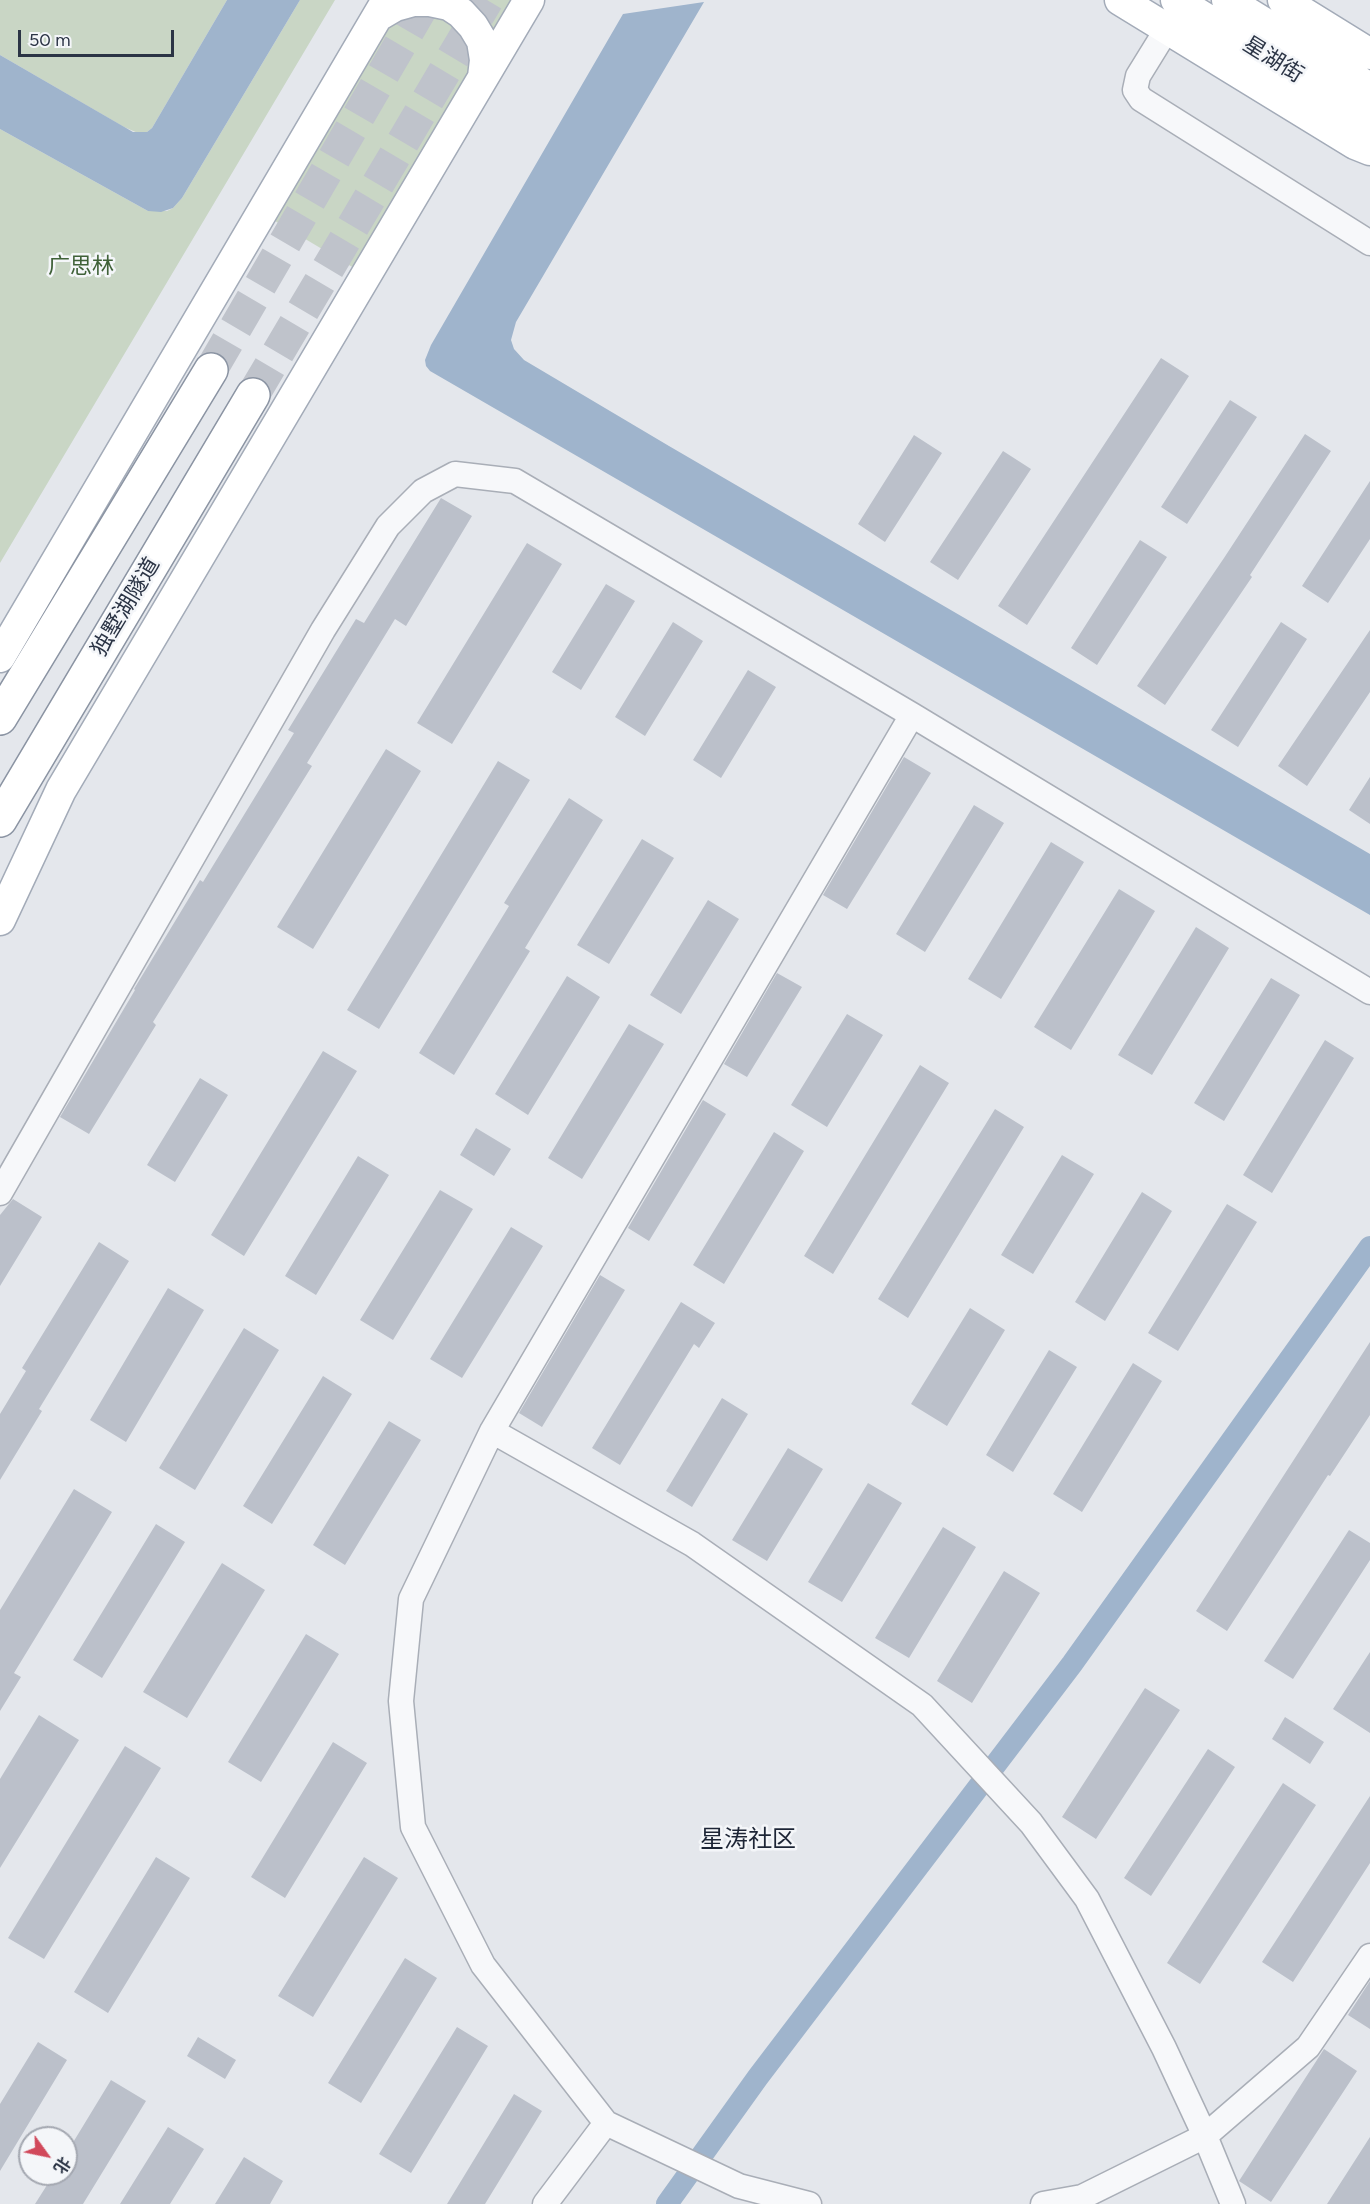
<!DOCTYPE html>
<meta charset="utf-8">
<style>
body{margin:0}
#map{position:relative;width:1370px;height:2204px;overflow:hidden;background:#e4e7ec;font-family:Figtree,"Noto Sans SC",sans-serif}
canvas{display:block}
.north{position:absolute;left:18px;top:2126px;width:60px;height:60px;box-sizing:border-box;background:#f4f6f9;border:2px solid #a4a8b1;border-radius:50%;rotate:123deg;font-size:16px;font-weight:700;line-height:24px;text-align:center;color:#2b3445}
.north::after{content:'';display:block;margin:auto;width:21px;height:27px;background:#d1495b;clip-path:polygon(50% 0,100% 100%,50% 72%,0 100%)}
.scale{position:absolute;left:18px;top:30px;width:156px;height:27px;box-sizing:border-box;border:3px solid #2b3445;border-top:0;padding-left:8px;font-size:18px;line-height:21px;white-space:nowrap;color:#2b3445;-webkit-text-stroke:4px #f4f6f9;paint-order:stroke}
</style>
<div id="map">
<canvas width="1370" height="2204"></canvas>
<div class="north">北</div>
<div class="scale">50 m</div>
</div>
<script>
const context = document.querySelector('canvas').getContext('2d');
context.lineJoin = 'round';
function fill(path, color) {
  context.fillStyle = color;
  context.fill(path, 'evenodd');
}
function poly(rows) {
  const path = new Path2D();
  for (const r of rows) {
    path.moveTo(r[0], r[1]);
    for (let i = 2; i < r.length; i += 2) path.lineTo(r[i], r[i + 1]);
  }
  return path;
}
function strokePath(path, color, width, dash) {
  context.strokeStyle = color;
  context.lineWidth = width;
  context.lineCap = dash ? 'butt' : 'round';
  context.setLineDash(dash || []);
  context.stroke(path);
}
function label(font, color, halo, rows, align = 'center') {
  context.font = font + ' Figtree,"Noto Sans SC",sans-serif';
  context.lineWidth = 5;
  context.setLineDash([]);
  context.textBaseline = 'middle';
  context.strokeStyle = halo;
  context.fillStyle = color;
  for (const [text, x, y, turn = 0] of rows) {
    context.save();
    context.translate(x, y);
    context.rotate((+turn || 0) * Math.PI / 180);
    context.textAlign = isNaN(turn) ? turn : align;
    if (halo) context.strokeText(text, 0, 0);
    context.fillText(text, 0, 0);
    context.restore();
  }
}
const green = poly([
 [0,0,227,0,152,128,147,132,138,133,124,127,0,55],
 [300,0,335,0,0,563,0,129,148,211,167,211,173,208,182,198],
 [460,0,516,0,494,36],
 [419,12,448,20,464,37,469,50,471,71,359,271,270,218,385,25]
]);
const water = poly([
 [227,0,300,0,182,198,173,208,161,212,148,211,0,129,0,55,133,132,147,132,152,128],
 [704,2,516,322,511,340,514,349,524,360,669,446,1370,854,1370,915,430,371,426,366,425,360,431,345,623,14]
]);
const canal = poly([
 [667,2204,758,2077,1072,1664,1370,1247]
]);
const building = poly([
 [1161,358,1189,376,1027,625,998,606],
 [1230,400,1257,417,1187,524,1161,507],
 [1305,434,1331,451,1250,575,1252,577,1165,705,1137,686,1224,558],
 [914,435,942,453,885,542,858,524],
 [1003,451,1031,469,958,580,930,562],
 [1370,481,1370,539,1328,603,1302,586],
 [441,498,472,516,406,626,395,619,307,763,312,766,153,1022,156,1025,89,1134,60,1117,135,990,134,989,200,880,203,882,294,733,288,730,356,619,364,623],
 [1140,540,1167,557,1097,665,1071,648],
 [527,543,562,564,452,744,417,723],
 [606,584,635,601,581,690,552,672],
 [673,622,703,641,645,736,615,717],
 [1281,622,1307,639,1238,747,1211,730],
 [1370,630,1370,692,1307,786,1278,766],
 [748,670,776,687,721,778,693,760],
 [386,749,421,771,313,949,277,927],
 [904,757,931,773,847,909,823,895],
 [498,761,530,780,379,1029,347,1010],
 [1370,777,1370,824,1349,810],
 [569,798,603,820,525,948,530,951,454,1075,419,1053,509,906,504,903],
 [974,805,1004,823,925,952,896,934],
 [642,839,674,858,609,964,577,945],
 [1051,842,1084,862,1001,999,968,979],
 [1119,889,1155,911,1071,1050,1034,1027],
 [708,900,739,919,681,1014,650,995],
 [1196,927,1229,948,1152,1075,1118,1055],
 [777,973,802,987,747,1077,724,1064],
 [567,976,600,997,528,1115,495,1094],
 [1271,978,1300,995,1224,1121,1194,1103],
 [847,1014,883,1035,827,1127,791,1105],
 [629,1024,664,1044,582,1179,548,1158],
 [1325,1040,1354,1058,1272,1193,1243,1175],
 [323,1051,357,1071,244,1256,211,1235],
 [920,1065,949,1083,833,1274,804,1256],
 [200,1078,228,1095,175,1182,147,1165],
 [703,1100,726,1114,649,1241,628,1228],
 [995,1109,1024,1127,908,1318,878,1299],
 [476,1128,511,1149,494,1176,460,1155],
 [774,1132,804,1151,724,1284,693,1265],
 [1062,1155,1094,1174,1033,1274,1001,1255],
 [358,1156,389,1175,316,1295,285,1276],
 [440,1190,473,1209,393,1340,360,1320],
 [1142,1192,1172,1211,1105,1321,1075,1302],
 [13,1199,42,1217,0,1286,0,1215],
 [1227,1204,1257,1222,1178,1351,1148,1333],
 [511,1227,543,1246,462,1378,430,1359],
 [99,1242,129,1261,39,1409,42,1411,0,1480,0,1414,26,1371,22,1368],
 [600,1275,625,1290,542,1427,519,1413],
 [168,1288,204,1310,126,1442,90,1420],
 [681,1302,715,1323,699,1348,694,1344,620,1465,592,1448],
 [970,1308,1005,1330,947,1426,911,1404],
 [244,1328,279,1350,195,1490,159,1468],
 [1370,1342,1370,1415,1330,1476,1328,1475,1227,1631,1196,1611],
 [1049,1350,1077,1367,1013,1472,986,1455],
 [1133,1363,1162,1381,1082,1512,1053,1494],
 [323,1376,352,1394,272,1524,243,1506],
 [722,1398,748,1414,692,1507,666,1491],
 [389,1421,421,1440,345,1565,313,1545],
 [788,1448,823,1469,767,1561,732,1540],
 [868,1483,902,1503,842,1602,808,1582],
 [74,1489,112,1512,14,1673,21,1677,0,1711,0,1610],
 [156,1524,185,1542,102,1678,73,1660],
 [943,1527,976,1547,909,1658,875,1638],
 [1349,1530,1370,1543,1370,1560,1293,1679,1264,1661],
 [222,1563,265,1590,187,1718,143,1692],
 [1004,1571,1040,1593,972,1703,937,1681],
 [306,1634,339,1654,261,1782,228,1762],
 [1370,1652,1370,1733,1333,1709],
 [1145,1688,1180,1710,1096,1839,1062,1817],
 [39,1715,79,1740,0,1868,0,1779],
 [1285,1717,1324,1742,1310,1764,1272,1739],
 [333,1742,367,1763,285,1898,251,1877],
 [125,1746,161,1768,44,1959,8,1938],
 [1208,1749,1235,1767,1151,1896,1124,1878],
 [1283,1783,1316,1805,1200,1984,1167,1963],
 [1370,1796,1370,1863,1293,1982,1262,1962],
 [156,1857,190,1878,108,2013,74,1992],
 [364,1857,398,1878,313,2017,278,1996],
 [405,1958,437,1978,361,2103,328,2083],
 [1370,1981,1370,2029,1348,2015],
 [457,2027,488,2046,411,2173,379,2154],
 [198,2037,236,2060,225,2079,187,2056],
 [38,2042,67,2060,0,2171,0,2104],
 [1324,2049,1357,2071,1271,2202,1239,2181],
 [111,2080,146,2101,83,2204,35,2204,54,2174,66,2174,66,2154],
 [514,2094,542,2111,485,2204,447,2204],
 [168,2127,204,2149,170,2204,120,2204],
 [1370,2137,1370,2204,1327,2204],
 [244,2157,283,2181,270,2204,215,2204]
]);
const highwayTunnel = poly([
 [211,370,426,0],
 [253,395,487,0]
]);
const minor = poly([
 [1167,29,1138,76,1135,90,1141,99,1370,243],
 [0,1193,323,630,388,526,423,491,455,474,515,481,912,715,1370,992],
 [492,1431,692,1544,922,1705,1031,1823,1087,1899,1164,2048,1205,2136,1233,2204],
 [545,2204,606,2123],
 [809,2204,739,2186,606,2123,483,1965,413,1827,401,1701,411,1599,492,1431,912,715],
 [1043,2204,1082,2197,1205,2136,1308,2047,1370,1956]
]);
const major = poly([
 [1120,0,1355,144,1370,150],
 [1176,0,1370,120],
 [1227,0,1370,88],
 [1283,0,1370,54],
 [378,16,395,6,413,1,430,1,449,5,461,13,473,26,482,41,485,60,483,77],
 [0,657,387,0],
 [0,920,61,790,529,0]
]);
const highway = poly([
 [0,718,211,370],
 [0,820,253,395]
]);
const streetNames = [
 ["星湖街",1273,60,32],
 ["独墅湖隧道",126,607,-59]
];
const parkNames = [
 ["广思林",81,267]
];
const neighbourhoodNames = [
 ["星涛社区",748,1840]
];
fill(green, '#c9d6c5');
fill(water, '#9fb4cc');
strokePath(canal, '#9fb4cc', 22);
fill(building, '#bbc0ca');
strokePath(highwayTunnel, '#bfc3cb', 33, [33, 16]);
strokePath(minor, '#a9aeb7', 27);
strokePath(major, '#a3abb8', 33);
strokePath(highway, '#8b94a3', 36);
strokePath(minor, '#f7f8fa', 24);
strokePath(major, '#fff', 30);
strokePath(highway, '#fff', 33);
label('22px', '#2b3445', '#f4f6f9', streetNames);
label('22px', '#3f6138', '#f4f6f9', parkNames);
label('24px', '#1d2536', '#f4f6f9', neighbourhoodNames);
</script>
